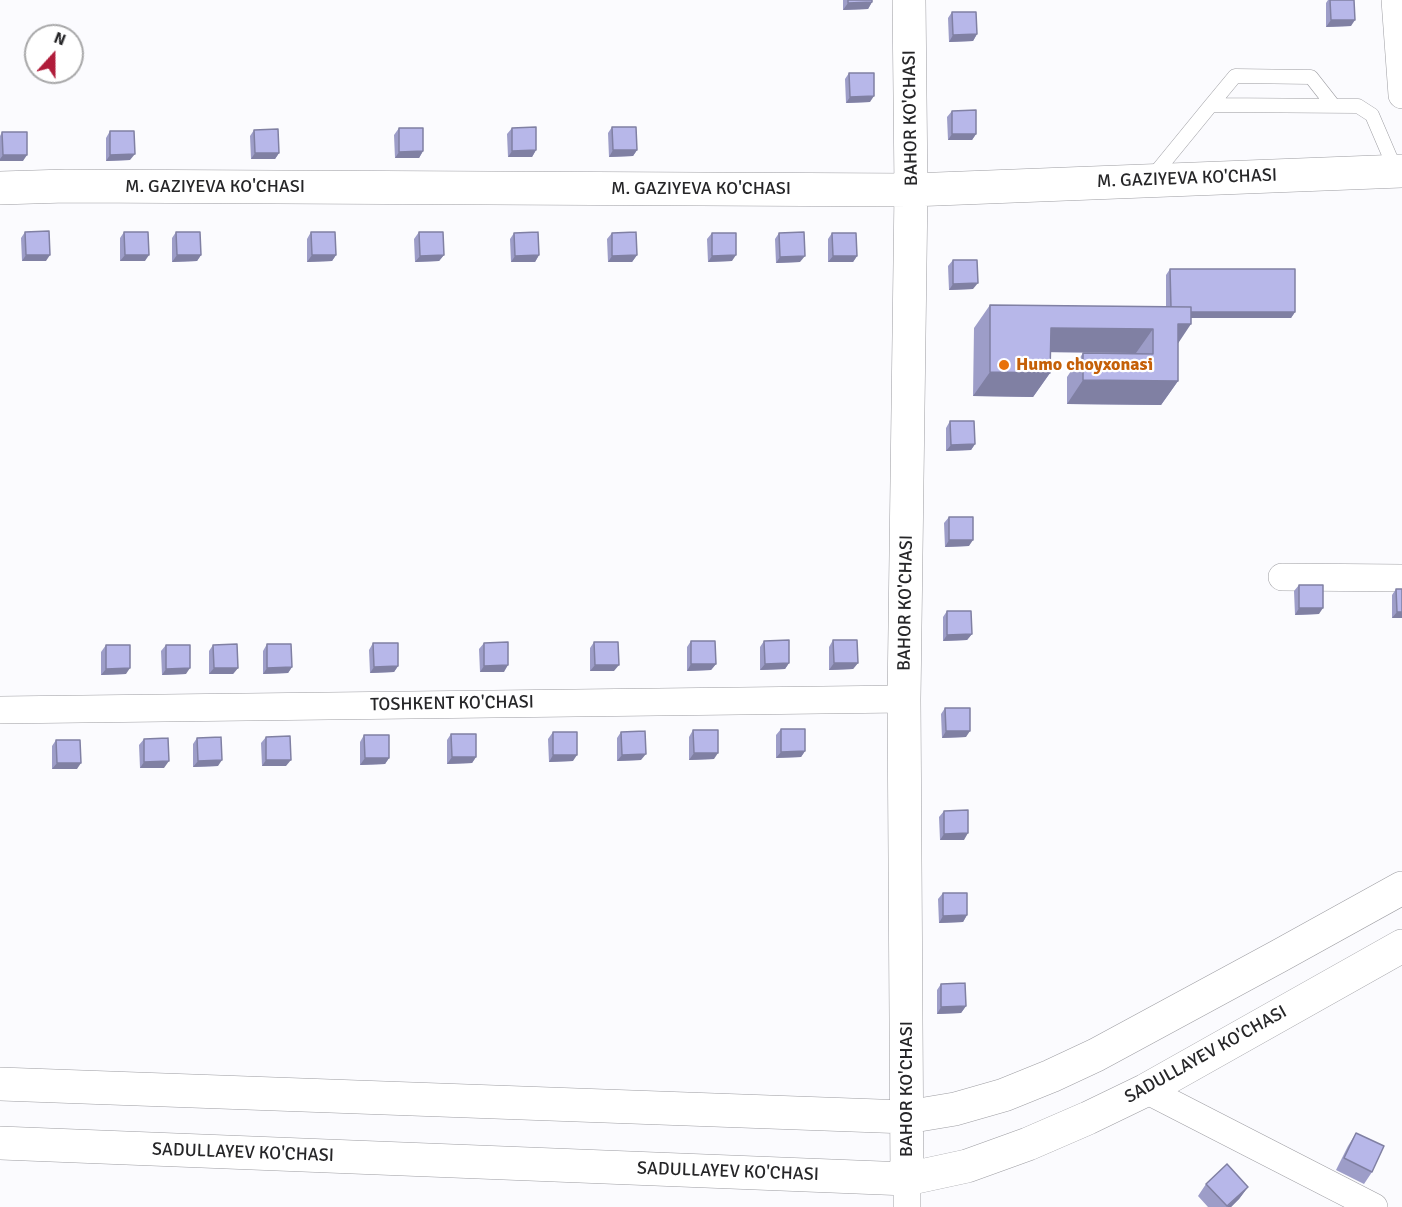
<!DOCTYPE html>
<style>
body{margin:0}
#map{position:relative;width:1402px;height:1207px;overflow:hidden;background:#fbfbfe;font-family:Signika,sans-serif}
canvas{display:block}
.north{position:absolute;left:24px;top:24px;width:60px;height:60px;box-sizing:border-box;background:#fff;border:2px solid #a8a8a9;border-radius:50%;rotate:21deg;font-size:16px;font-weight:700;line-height:24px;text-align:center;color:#262628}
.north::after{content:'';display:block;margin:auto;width:21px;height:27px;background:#b01c3a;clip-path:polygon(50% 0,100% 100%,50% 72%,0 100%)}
</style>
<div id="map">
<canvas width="1402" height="1207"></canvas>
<div class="north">N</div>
</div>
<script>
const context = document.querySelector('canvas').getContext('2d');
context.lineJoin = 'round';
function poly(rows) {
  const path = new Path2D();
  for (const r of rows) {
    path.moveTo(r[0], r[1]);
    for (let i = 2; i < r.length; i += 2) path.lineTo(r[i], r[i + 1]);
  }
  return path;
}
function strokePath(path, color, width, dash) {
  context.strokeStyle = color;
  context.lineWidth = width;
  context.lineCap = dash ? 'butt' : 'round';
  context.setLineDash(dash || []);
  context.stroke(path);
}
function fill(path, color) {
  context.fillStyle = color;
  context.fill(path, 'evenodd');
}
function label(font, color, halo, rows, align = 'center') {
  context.font = font + ' Signika,sans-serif';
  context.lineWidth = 4.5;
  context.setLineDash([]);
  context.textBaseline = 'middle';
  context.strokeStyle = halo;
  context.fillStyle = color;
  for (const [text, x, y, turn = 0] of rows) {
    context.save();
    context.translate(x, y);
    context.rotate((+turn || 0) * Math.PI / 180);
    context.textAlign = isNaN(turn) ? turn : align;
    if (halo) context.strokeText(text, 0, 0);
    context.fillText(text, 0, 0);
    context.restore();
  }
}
const lane = poly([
 [1211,105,1235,76,1311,77,1333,105],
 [1153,176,1211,105,1358,106,1372,115,1396,171]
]);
const street = poly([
 [1395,0,1402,95],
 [1282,577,1402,578],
 [0,710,904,699],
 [1146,1090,1374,1207],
 [907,1207,907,1179]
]);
const secondary = poly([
 [0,188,66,186,911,190,1402,171],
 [0,1084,907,1117,955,1109,1004,1095,1051,1076,1096,1055,1279,956,1402,888],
 [0,1143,907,1179,967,1166,1028,1144,1088,1118,1146,1090,1402,946],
 [907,1179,904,699,911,190,909,0]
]);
const wall = poly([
 [843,0,872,0,872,2,868,9,843,10],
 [1328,0,1354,0,1351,26,1326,27,1326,3],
 [952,12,977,34,973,41,949,42,948,18],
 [849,73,870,102,846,103,845,79],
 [952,111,976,134,972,140,948,140,947,117],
 [612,127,637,150,633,156,609,157,608,133],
 [399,128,423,151,419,158,395,158,394,135],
 [512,128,536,150,532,157,508,157,507,134],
 [254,130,279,153,275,159,251,159,250,136],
 [110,131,130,160,106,161,106,138],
 [2,132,23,161,0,161,0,136],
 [25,232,46,261,22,261,21,238],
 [124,232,145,261,120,261,120,238],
 [176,232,201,255,197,261,172,262,172,238],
 [311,232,336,255,332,261,307,262,307,239],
 [419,232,444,255,439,261,415,262,414,239],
 [514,233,539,255,535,262,511,262,510,239],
 [612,233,637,255,632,262,608,262,607,239],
 [712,233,732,261,708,262,707,239],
 [779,233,800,262,776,263,775,239],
 [832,233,857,256,853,262,828,262,828,239],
 [953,260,973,289,949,290,948,266],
 [1170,269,1295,312,1291,318,1191,318,1178,343,1178,381,1161,405,1067,404,1067,377,1083,353,1136,353,1050,352,1050,373,1033,397,973,396,974,328,990,305,1166,307,1166,275],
 [950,421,975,444,971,450,946,451,946,428],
 [949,517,969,546,945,547,944,523],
 [1299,585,1319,614,1295,615,1294,591],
 [1396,589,1402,589,1402,618,1392,618,1392,595],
 [947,611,972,634,967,640,943,641,943,617],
 [833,640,858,663,853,669,829,670,829,647],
 [691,641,716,664,711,670,687,671,687,647],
 [764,641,789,663,785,669,760,670,760,647],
 [594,642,614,671,590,671,590,648],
 [373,643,398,666,394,672,370,673,369,650],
 [484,643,504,672,480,672,479,649],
 [267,644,292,667,288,673,263,674,263,651],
 [106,645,126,674,101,675,101,652],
 [166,645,186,674,162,675,161,651],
 [213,645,238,668,233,674,209,674,209,651],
 [945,708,966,737,942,738,941,714],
 [781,729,805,751,801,757,776,758,776,735],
 [693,730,714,759,689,760,689,737],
 [553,732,573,761,549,762,548,739],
 [621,732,641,760,617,761,617,738],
 [451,734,476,757,472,763,447,764,447,740],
 [364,735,389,758,385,764,360,765,360,742],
 [266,737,286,766,262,766,261,743],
 [197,738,218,766,193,767,193,744],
 [144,739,164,768,140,768,139,745],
 [56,740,77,769,52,769,52,746],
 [944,811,964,840,940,840,939,817],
 [943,893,967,915,963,922,939,923,938,899],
 [941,984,966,1006,961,1013,937,1014,937,990],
 [1356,1133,1372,1172,1364,1184,1336,1170,1348,1146],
 [1206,1184,1248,1187,1239,1199,1231,1207,1208,1207,1198,1196]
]);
const shadedWall = poly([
 [872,2,868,9,843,10,848,3],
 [1331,20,1355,20,1351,26,1326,27],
 [977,34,973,41,949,42,953,35],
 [874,96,870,102,846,103,850,97],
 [952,134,976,134,972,140,948,140],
 [536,150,532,157,508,157,512,151],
 [613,150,637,150,633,156,609,157],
 [423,151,419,158,395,158,399,152],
 [255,153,279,153,275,159,251,159],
 [135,154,130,160,106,161,110,155],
 [3,155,27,155,23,161,0,161,0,159],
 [26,255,50,255,46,261,22,261],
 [125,255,149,255,145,261,120,261],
 [177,255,201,255,197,261,172,262],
 [312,255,336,255,332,261,307,262],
 [444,255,439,261,415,262,420,256],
 [539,255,535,262,511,262,515,256],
 [637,255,632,262,608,262,612,256],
 [736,255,732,261,708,262,712,256],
 [805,256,800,262,776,263,780,257],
 [833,256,857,256,853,262,828,262],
 [978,283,973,289,949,290,953,284],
 [1171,312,1295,312,1291,318,1167,318],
 [1178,324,1191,324,1175,348],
 [1051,328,1153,329,1136,353,1034,352],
 [990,372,1050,373,1033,397,973,396],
 [1083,380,1178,381,1161,405,1067,404],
 [975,444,971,450,946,451,951,445],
 [949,540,973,540,969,546,945,547],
 [1299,608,1323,608,1319,614,1295,615],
 [1397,612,1402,612,1402,618,1392,618],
 [972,634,967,640,943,641,947,635],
 [789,663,785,669,760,670,765,664],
 [834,663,858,663,853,669,829,670],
 [691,664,716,664,711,670,687,671],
 [508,665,504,672,480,672,484,666],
 [595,665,619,665,614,671,590,671],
 [398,666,394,672,370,673,374,667],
 [292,667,288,673,263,674,267,668],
 [130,668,126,674,101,675,106,669],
 [190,668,186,674,162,675,166,669],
 [214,668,238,668,233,674,209,674],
 [946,731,970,731,966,737,942,738],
 [805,751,801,757,776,758,781,752],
 [694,753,718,753,714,759,689,760],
 [646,754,641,760,617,761,622,755],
 [553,755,577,755,573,761,549,762],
 [452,757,476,757,472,763,447,764],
 [365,758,389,758,385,764,360,765],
 [222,760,218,766,193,767,198,761],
 [266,760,291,760,286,766,262,766],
 [169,761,164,768,140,768,144,762],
 [57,763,81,763,77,769,52,769],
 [968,833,964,840,940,840,944,834],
 [967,915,963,922,939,923,943,916],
 [966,1006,961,1013,937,1014,941,1007],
 [1248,1187,1239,1199,1231,1207,1227,1207]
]);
const building = poly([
 [848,0,872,0,872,2,848,3,848,0],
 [1330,0,1354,0,1355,20,1331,20,1330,0],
 [952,12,976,12,977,34,953,35,952,12],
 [849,73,874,73,874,96,850,97,849,73],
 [976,110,976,134,952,134,952,111,976,110],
 [536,127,536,150,512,151,512,128,536,127],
 [612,127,636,127,637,150,613,150,612,127],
 [399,128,423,128,423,151,399,152,399,128],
 [278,129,279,153,255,153,254,130,278,129],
 [110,131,134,131,135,154,110,155,110,131],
 [2,132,27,132,27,155,3,155,2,132],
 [49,231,50,255,26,255,25,232,49,231],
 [124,232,148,232,149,255,125,255,124,232],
 [176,232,200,232,201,255,177,255,176,232],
 [311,232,335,232,336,255,312,255,311,232],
 [419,232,443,232,444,255,420,256,419,232],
 [538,232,539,255,515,256,514,233,538,232],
 [636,232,637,255,612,256,612,233,636,232],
 [804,232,805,256,780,257,779,233,804,232],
 [712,233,736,233,736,255,712,256,712,233],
 [832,233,856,233,857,256,833,256,832,233],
 [953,260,977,260,978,283,953,284,953,260],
 [1170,269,1295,269,1295,312,1191,312,1191,307,1171,307,1170,269],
 [990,305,1191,307,1191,324,1178,324,1178,381,1083,380,1083,353,1153,354,1153,329,1051,328,1050,373,990,372,990,305],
 [950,421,974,421,975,444,951,445,950,421],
 [949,517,973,517,973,540,949,540,949,517],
 [1299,585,1323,585,1323,608,1299,608,1299,585],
 [1396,589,1402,589,1402,612,1397,612,1396,589],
 [947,611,971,611,972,634,947,635,947,611],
 [789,640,789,663,765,664,764,641,789,640],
 [833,640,857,640,858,663,834,663,833,640],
 [691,641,715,641,716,664,691,664,691,641],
 [508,642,508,665,484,666,484,643,508,642],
 [594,642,618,642,619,665,595,665,594,642],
 [373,643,398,643,398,666,374,667,373,643],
 [237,644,238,668,214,668,213,645,237,644],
 [267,644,291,644,292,667,267,668,267,644],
 [106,645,130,645,130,668,106,669,106,645],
 [166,645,190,645,190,668,166,669,166,645],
 [945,708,970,708,970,731,946,731,945,708],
 [781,729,805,729,805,751,781,752,781,729],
 [693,730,718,730,718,753,694,753,693,730],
 [645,731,646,754,622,755,621,732,645,731],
 [553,732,577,732,577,755,553,755,553,732],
 [451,734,476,734,476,757,452,757,451,734],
 [364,735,389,735,389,758,365,758,364,735],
 [290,736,291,760,266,760,266,737,290,736],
 [221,737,222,760,198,761,197,738,221,737],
 [168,738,169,761,144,762,144,739,168,738],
 [56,740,80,740,81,763,57,763,56,740],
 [968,810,968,833,944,834,944,811,968,810],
 [943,893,967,893,967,915,943,916,943,893],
 [965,983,966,1006,941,1007,941,984,965,983],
 [1356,1133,1384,1146,1372,1172,1344,1158,1356,1133],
 [1227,1164,1248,1187,1227,1206,1206,1184,1227,1164]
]);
const markers = [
 [1004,365,6,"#e8710a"]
];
const streetNames = [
 ["BAHOR KO'CHASI",911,118,-91],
 ["M. GAZIYEVA KO'CHASI",1187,179,-2],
 ["M. GAZIYEVA KO'CHASI",215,187],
 ["M. GAZIYEVA KO'CHASI",701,189],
 ["BAHOR KO'CHASI",906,603,-89],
 ["TOSHKENT KO'CHASI",452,704,-1],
 ["SADULLAYEV KO'CHASI",1206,1055,-29],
 ["BAHOR KO'CHASI",907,1089,-90],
 ["SADULLAYEV KO'CHASI",243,1153,2],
 ["SADULLAYEV KO'CHASI",728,1172,2]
];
const foodNames = [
 ["Humo choyxonasi",1016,365]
];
strokePath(lane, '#9d9da2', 15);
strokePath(street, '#9d9da2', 28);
strokePath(secondary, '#9d9da2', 34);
strokePath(lane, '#fff', 14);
strokePath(street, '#fff', 27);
strokePath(secondary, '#fff', 33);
fill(wall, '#9d9dc8');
fill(shadedWall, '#8080a3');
fill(building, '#b7b7e9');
strokePath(building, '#8080a3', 1.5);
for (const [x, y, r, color] of markers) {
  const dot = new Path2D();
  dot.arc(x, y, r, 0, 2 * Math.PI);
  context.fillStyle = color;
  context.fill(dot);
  strokePath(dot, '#fff', 2);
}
label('18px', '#262628', '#fff', streetNames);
label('bold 18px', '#c56008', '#fff', foodNames, 'left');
</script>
